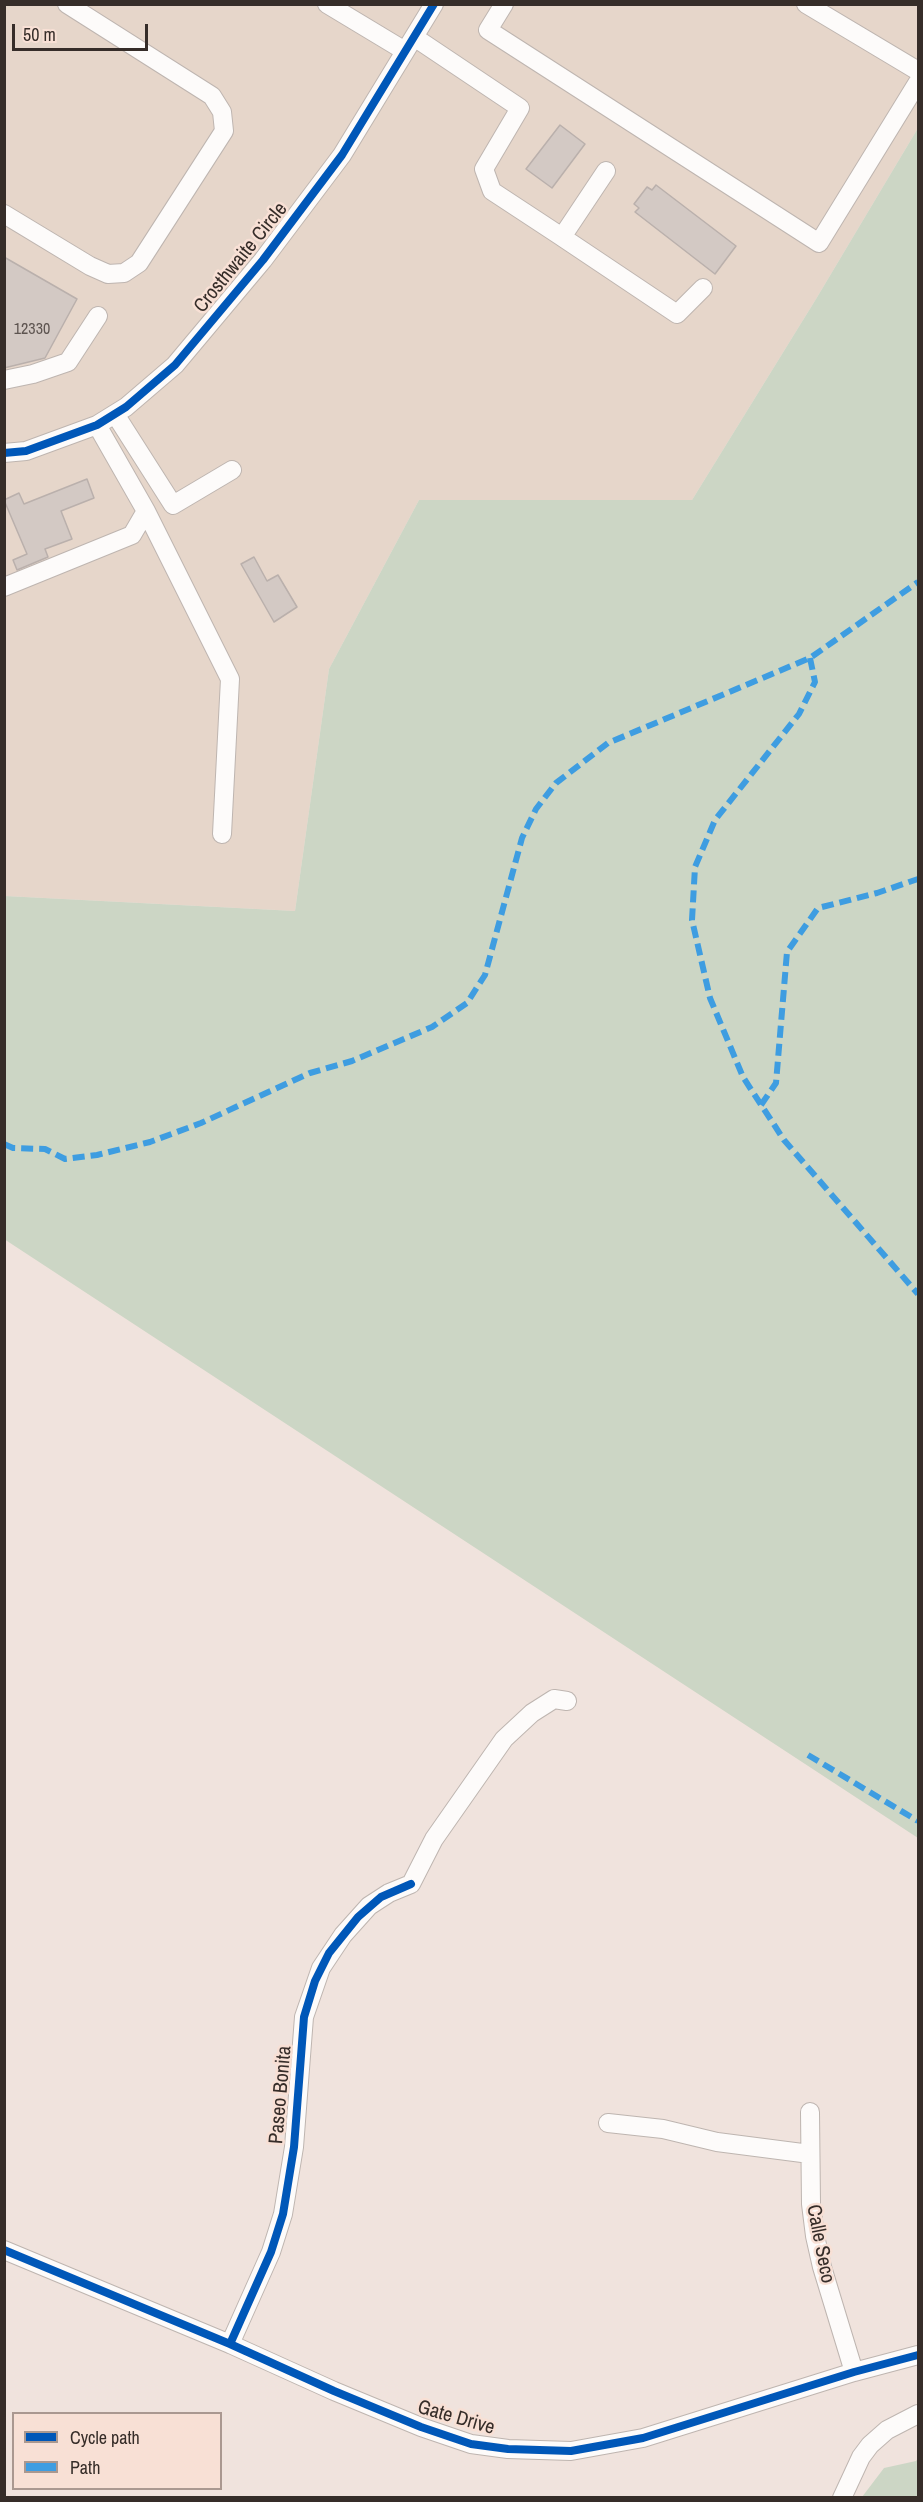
<!DOCTYPE html>
<style>
body{margin:0}
#map{position:relative;width:923px;height:2502px;overflow:hidden;background:#f0e3dd;font-family:"Archivo Narrow",sans-serif}
canvas{display:block}
.frame{position:absolute;inset:0;border:6px solid #362d29;pointer-events:none}
.legend{position:absolute;left:12px;top:2412px;width:210px;height:78px;box-sizing:border-box;background:#f8e0d5;border:2px solid #aa9890;margin:0;padding:8px 10px;list-style:none;font-size:18px;color:#362d29}
.legend li{display:flex;align-items:center;gap:12px;height:30px}
.legend b{width:30px;border:2px solid #aa9890}
.scale{position:absolute;left:12px;top:24px;width:136px;height:27px;box-sizing:border-box;border:3px solid #362d29;border-top:0;padding-left:8px;font-size:18px;line-height:21px;white-space:nowrap;color:#362d29;-webkit-text-stroke:4px #f8e0d5;paint-order:stroke}
</style>
<div id="map">
<canvas width="923" height="2502"></canvas>
<div class="frame"></div>
<ul class="legend">
<li><b style="height:8px;background:#0057b8"></b>Cycle path</li>
<li><b style="height:8px;background:#3e9de1"></b>Path</li>
</ul>
<div class="scale">50 m</div>
</div>
<script>
const context = document.querySelector('canvas').getContext('2d');
context.lineJoin = 'round';
function fill(path, color) {
  context.fillStyle = color;
  context.fill(path, 'evenodd');
}
function poly(rows) {
  const path = new Path2D();
  for (const r of rows) {
    path.moveTo(r[0], r[1]);
    for (let i = 2; i < r.length; i += 2) path.lineTo(r[i], r[i + 1]);
  }
  return path;
}
function strokePath(path, color, width, dash) {
  context.strokeStyle = color;
  context.lineWidth = width;
  context.lineCap = dash ? 'butt' : 'round';
  context.setLineDash(dash || []);
  context.stroke(path);
}
function label(font, color, halo, rows, align = 'center') {
  context.font = font + ' "Archivo Narrow",sans-serif';
  context.lineWidth = 5;
  context.setLineDash([]);
  context.textBaseline = 'middle';
  context.strokeStyle = halo;
  context.fillStyle = color;
  for (const [text, x, y, turn = 0] of rows) {
    context.save();
    context.translate(x, y);
    context.rotate((+turn || 0) * Math.PI / 180);
    context.textAlign = isNaN(turn) ? turn : align;
    if (halo) context.strokeText(text, 0, 0);
    context.fillText(text, 0, 0);
    context.restore();
  }
}
const industrial = poly([
 [4,5,918,5,918,128,816,299,692,500,419,500,329,669,295,911,5,896]
]);
const green = poly([
 [918,128,918,1838,4,1239,5,896,295,911,329,669,419,500,692,500,816,299],
 [918,2458,918,2497,862,2497,884,2468,916,2461]
]);
const building = poly([
 [560,125,585,144,552,188,526,169,560,125],
 [656,185,736,246,715,274,635,212,639,208,634,204,647,187,652,190,656,185],
 [4,257,77,299,45,358,4,368,4,257],
 [87,479,94,498,61,511,72,539,45,549,48,557,17,570,13,560,27,554,4,500,19,493,24,504,87,479],
 [254,557,267,581,278,575,297,607,274,622,241,564,254,557]
]);
const minor = poly([
 [327,4,405,51],
 [504,4,488,30,819,243,918,82],
 [806,4,918,71],
 [414,37,520,108,484,169,492,191,562,237,606,171],
 [4,214,90,266,108,274,124,273,139,263,224,131,222,112,212,96,67,4],
 [562,237,677,314,703,288],
 [4,380,33,374,68,362,98,316],
 [115,414,173,505,232,470],
 [4,453,26,451,97,425,126,407,175,365,263,260,342,155,434,4],
 [146,511,230,679,222,834],
 [4,587,132,535,146,511,97,425],
 [810,2112,811,2204,815,2236,822,2267,854,2372],
 [608,2123,663,2129,717,2142,810,2154],
 [4,2250,230,2344,334,2391,421,2427,471,2444,508,2449,571,2451,643,2438,854,2372,918,2355],
 [230,2344,271,2252,283,2214,294,2147,304,2017,321,1968,343,1935,369,1906,389,1893,411,1884,434,1839,504,1739,532,1713,554,1699,567,1701],
 [842,2498,861,2457,870,2445,887,2430,918,2414]
]);
const quiet = poly([
 [810,658,815,682,799,714,715,820,695,867,692,920,710,998,743,1077,784,1140,918,1294],
 [761,1105,776,1083,787,952,818,908,877,893,918,879],
 [4,1144,13,1148,45,1149,65,1159,97,1155,150,1142,201,1123,310,1073,352,1061,432,1027,467,1003,485,975,522,838,536,809,556,783,608,743,810,658,918,582],
 [808,1755,918,1821]
]);
const cycleway = poly([
 [4,453,26,451,97,425,126,407,175,365,263,260,342,155,434,4],
 [4,2250,230,2344,334,2391,421,2427,471,2444,508,2449,571,2451,643,2438,854,2372,918,2355],
 [230,2344,271,2252,283,2214,294,2147,304,2017,315,1981,329,1953,358,1917,381,1897,411,1884]
]);
const numberNames = [
 ["12330",32,330]
];
const streetNames = [
 ["Crosthwaite Circle",241,258,-51],
 ["Paseo Bonita",281,2095,-85],
 ["Calle Seco",820,2244,79],
 ["Gate Drive",456,2418,16]
];
fill(industrial, '#e6d6ca');
fill(green, '#ccd6c5');
fill(building, '#d3c9c4');
strokePath(building, '#bab0ac', 1.5);
strokePath(minor, '#beb5b0', 20);
strokePath(minor, '#fdfbfa', 18);
strokePath(quiet, '#3e9de1', 6, [12, 6]);
strokePath(cycleway, '#0057b8', 8);
label('16px', '#5d5450', null, numberNames);
label('20px', '#362d29', '#f8e0d5', streetNames);
</script>
